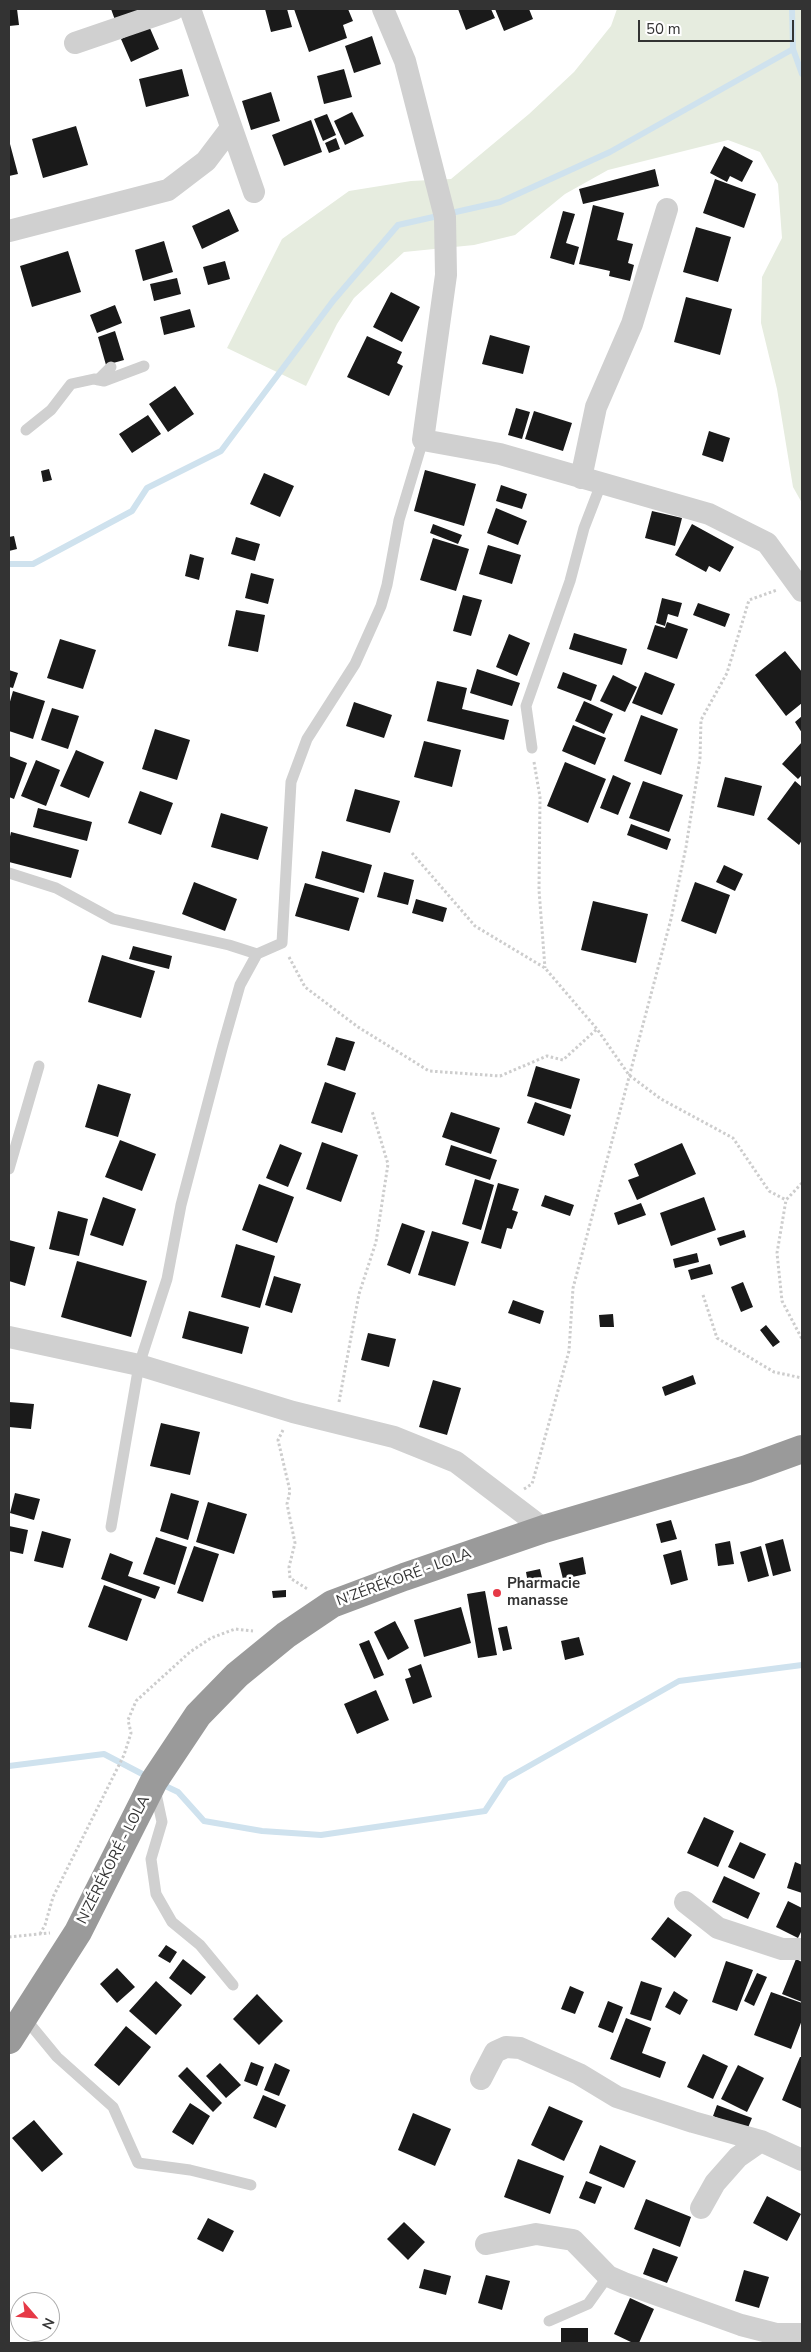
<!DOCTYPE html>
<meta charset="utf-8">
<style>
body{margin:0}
#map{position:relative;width:811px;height:2352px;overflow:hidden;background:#fff;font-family:"Nunito Sans",sans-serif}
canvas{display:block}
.frame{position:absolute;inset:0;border:10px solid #333;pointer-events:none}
.north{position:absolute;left:10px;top:2292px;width:50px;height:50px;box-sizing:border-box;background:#fff;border:1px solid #adadad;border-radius:50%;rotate:117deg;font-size:14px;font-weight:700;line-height:20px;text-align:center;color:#333}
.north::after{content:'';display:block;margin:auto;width:18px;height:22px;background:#e63946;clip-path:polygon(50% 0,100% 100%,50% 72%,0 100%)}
.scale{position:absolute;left:638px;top:20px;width:156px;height:22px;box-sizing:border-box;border:2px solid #333;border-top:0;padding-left:6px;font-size:15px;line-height:18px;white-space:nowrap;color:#333;-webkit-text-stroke:4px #fff;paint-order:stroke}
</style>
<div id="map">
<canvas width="811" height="2352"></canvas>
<div class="frame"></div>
<div class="north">N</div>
<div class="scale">50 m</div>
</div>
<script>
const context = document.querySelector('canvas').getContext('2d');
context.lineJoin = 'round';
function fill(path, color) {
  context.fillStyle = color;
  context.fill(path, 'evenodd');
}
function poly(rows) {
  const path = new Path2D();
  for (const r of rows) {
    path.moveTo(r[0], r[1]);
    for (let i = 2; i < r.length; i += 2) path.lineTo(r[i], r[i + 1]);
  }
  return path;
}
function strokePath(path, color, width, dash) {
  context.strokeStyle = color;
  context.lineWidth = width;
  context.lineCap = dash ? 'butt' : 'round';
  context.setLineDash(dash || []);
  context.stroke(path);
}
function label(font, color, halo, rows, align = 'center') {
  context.font = font + ' "Nunito Sans",sans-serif';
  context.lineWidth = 5;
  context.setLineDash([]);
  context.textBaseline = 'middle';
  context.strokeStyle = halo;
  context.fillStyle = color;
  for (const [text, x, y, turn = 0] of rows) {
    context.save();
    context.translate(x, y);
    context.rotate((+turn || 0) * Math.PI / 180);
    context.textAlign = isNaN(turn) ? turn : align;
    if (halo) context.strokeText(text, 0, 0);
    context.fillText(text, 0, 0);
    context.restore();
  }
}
const green = poly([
 [617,9,802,9,802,503,793,487,777,389,761,323,762,277,782,238,778,184,760,152,728,140,608,170,565,194,515,235,474,245,404,252,354,298,337,324,306,386,227,348,282,239,349,191,411,181,451,179,529,114,574,72,611,26]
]);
const stream = poly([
 [792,9,793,49,802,74],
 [9,564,33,564,132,511,147,488,221,451,333,301,398,225,500,202,610,152,793,49],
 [9,1766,104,1754,148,1777],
 [159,1783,178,1792,204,1821,262,1831,321,1835,485,1811,506,1779,679,1681,802,1665]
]);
const building = poly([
 [9,9,17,9,19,25,9,26],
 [111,9,146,9,115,20],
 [265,9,287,9,292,27,271,32],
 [294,9,348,9,353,21,343,25,347,38,309,52],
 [458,9,491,9,495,18,466,30],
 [495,9,529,9,533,19,504,31],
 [149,26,159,49,131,62,121,39],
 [372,36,381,64,354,73,345,46],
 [182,69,189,96,146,107,139,79],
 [344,69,352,97,324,104,317,76],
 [271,92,280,121,251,130,242,101],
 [352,112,364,136,345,145,334,121],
 [327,114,336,135,323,141,314,119],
 [311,120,322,152,284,166,272,135],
 [76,126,88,165,43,178,32,139],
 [336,138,340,149,329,153,325,143],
 [10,144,18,174,9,176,9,145],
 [724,146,753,161,742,182,730,176,727,182,710,173],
 [655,169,659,186,583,204,579,189],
 [715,179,756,194,744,228,703,213],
 [593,205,624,213,617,240,633,244,628,263,634,265,630,281,609,276,610,271,579,264],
 [229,209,239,231,202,249,192,226],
 [563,211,575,214,566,243,579,247,574,265,550,258],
 [696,227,731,237,718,282,683,272],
 [164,241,173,272,143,281,135,250],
 [68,251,81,292,32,307,20,266],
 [225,261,230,279,208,285,203,267],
 [177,278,181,294,154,301,150,284],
 [391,292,420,307,402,342,373,327],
 [686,297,732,309,720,355,674,342],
 [115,305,122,323,97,333,90,315],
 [190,309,195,327,164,335,160,317],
 [115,331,124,360,106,365,98,337],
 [490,335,530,346,523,374,482,364],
 [367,336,402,352,397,363,403,366,389,396,347,377],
 [175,386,194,414,168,432,149,404],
 [516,408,530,412,522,439,508,435],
 [534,411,572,423,563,451,525,439],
 [148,415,161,434,132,453,119,434],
 [709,431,730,438,723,462,702,455],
 [49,469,52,480,43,482,41,471],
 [425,470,476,484,464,526,414,511],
 [264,473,294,486,280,517,250,504],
 [501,485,527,494,522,509,496,501],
 [496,508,527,521,518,545,487,533],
 [652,511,682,518,675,546,645,538],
 [433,524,462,535,458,544,430,533],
 [692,524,734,547,720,572,709,566,706,572,675,555],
 [14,536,17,549,9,551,9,537],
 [236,537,260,544,255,561,231,554],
 [433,538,469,549,456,591,420,580],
 [488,545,521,555,512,584,479,574],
 [190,554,204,558,199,580,185,576],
 [251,573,274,579,268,604,245,598],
 [463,595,482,600,471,636,453,631],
 [662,598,682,603,678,617,668,614,665,626,656,623],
 [698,603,730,614,725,627,693,615],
 [236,610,265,615,258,652,228,646],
 [667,622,688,629,677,659,647,649,655,625,665,628,664,631],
 [574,633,627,649,622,665,569,649],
 [509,634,530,643,517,676,496,667],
 [60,639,96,650,83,689,47,678],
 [785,651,802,672,802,703,786,716,755,675],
 [477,669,520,683,512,706,470,693],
 [9,670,18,673,13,688,9,687],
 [563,672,597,685,591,701,557,688],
 [645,672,675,684,662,715,632,703],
 [613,675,637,687,625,712,600,701],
 [437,681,467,688,462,709,509,720,504,740,427,721],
 [13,691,45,701,33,739,9,731,9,705],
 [584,701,613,714,604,734,575,721],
 [354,702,392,715,384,738,346,726],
 [52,708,79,716,68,749,41,740],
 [641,715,678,729,661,775,624,761],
 [802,716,802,733,795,722],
 [573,725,606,738,595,765,562,751],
 [155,729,190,740,177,780,142,769],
 [424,741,461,750,452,787,414,777],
 [802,742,802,775,798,779,782,764],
 [76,750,104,762,89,798,60,786],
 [9,756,27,763,14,799,9,797],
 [36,760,60,770,46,806,21,796],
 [565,762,606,779,588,823,547,806],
 [613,775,631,783,618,815,600,808],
 [725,777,762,786,754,816,717,807],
 [643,781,683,795,669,832,629,818],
 [795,781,802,787,802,840,799,845,767,819],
 [355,789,400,801,390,833,346,821],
 [140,791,173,803,161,835,128,823],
 [38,808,92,822,87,841,33,827],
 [221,813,268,827,258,860,211,847],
 [631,824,671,839,667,850,627,835],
 [11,832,79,850,71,878,9,862,9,841],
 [322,851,372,865,364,893,315,878],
 [724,865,743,874,735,891,716,882],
 [384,872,414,880,408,905,377,897],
 [194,882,237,899,225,931,182,914],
 [695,882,730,895,716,934,681,921],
 [305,883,359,898,349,931,295,916],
 [416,899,447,908,443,922,412,913],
 [593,901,648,914,636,963,581,950],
 [133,946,172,956,169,969,129,959],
 [102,955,155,971,141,1018,88,1002],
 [336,1037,355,1042,345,1071,327,1065],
 [536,1066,580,1079,571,1109,527,1096],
 [325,1082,356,1093,342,1133,311,1123],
 [98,1084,131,1094,118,1137,85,1127],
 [535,1102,571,1115,564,1136,527,1123],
 [451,1112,500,1128,491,1154,442,1137],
 [120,1140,156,1154,142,1191,105,1177],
 [322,1142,358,1155,341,1202,306,1189],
 [682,1143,696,1174,637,1200,628,1180,639,1176,634,1164],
 [280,1144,302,1153,288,1187,266,1178],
 [451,1145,497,1160,490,1180,445,1165],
 [475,1179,494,1185,481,1230,462,1224],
 [498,1183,519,1189,512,1210,518,1212,512,1229,507,1228,501,1249,481,1243],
 [259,1184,294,1197,277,1243,242,1230],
 [545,1195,574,1205,570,1216,541,1206],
 [103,1197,136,1209,123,1246,90,1235],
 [704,1197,716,1230,671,1246,660,1213],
 [641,1203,646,1215,618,1225,614,1213],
 [58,1211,88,1219,79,1256,49,1249],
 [402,1223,425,1231,410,1274,387,1265],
 [744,1230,746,1237,720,1246,717,1238],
 [432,1231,469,1242,455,1286,418,1275],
 [9,1240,35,1247,25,1286,9,1281],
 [236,1244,275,1256,260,1308,221,1297],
 [697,1253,699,1262,675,1268,673,1259],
 [77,1261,147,1281,131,1337,61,1317],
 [710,1264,713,1274,691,1280,688,1270],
 [274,1276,301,1284,292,1313,265,1305],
 [743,1282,753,1307,741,1312,731,1287],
 [513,1300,544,1311,540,1324,508,1313],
 [189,1311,249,1327,242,1354,182,1338],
 [613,1314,614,1327,600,1327,599,1315],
 [766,1325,780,1342,773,1347,760,1330],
 [368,1333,396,1339,389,1367,361,1360],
 [693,1375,696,1384,665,1396,662,1387],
 [433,1380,461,1388,447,1435,419,1427],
 [9,1402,34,1404,31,1429,9,1427],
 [161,1423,200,1432,190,1475,150,1466],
 [15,1493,40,1499,34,1520,10,1513],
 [171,1493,199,1501,188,1540,160,1531],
 [208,1502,247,1514,234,1554,196,1542],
 [671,1520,677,1539,661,1543,656,1524],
 [9,1526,28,1530,23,1554,9,1551],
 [42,1531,71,1539,63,1568,34,1561],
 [156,1537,187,1547,175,1585,143,1574],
 [783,1539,791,1571,773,1576,765,1544],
 [730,1541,734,1564,718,1566,715,1544],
 [194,1546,219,1554,203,1602,177,1593],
 [761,1546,769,1576,748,1582,740,1552],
 [681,1550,688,1580,671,1585,663,1555],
 [110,1553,133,1562,128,1576,160,1587,155,1599,101,1579],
 [583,1557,586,1574,563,1579,559,1563],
 [540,1569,544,1586,529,1589,526,1572],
 [104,1585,142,1599,127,1641,88,1627],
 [286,1590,286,1597,273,1598,272,1591],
 [485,1591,497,1655,478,1658,467,1594],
 [461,1607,471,1643,424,1657,414,1620],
 [395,1621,409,1648,388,1660,374,1632],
 [507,1626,512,1649,503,1651,498,1628],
 [579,1637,584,1655,565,1660,561,1641],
 [369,1640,384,1675,374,1679,359,1644],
 [421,1664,432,1697,413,1704,405,1679,411,1677,408,1669],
 [376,1690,389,1720,357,1734,344,1704],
 [704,1817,734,1831,718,1867,687,1853],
 [740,1842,766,1854,754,1879,728,1867],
 [795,1862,802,1865,802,1893,787,1888],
 [724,1876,760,1893,748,1919,712,1902],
 [788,1901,802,1908,802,1930,798,1938,776,1927],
 [668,1917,692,1935,675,1958,651,1939],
 [166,1945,177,1952,170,1963,158,1956],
 [183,1959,206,1977,191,1995,169,1978],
 [796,1959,802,1962,802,2002,782,1994],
 [726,1961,753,1970,737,2011,712,2002],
 [117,1968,135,1987,117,2003,100,1984],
 [757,1973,767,1977,754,2006,744,2001],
 [156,1981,182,2005,156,2035,129,2011],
 [641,1981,662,1988,651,2021,630,2014],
 [570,1986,584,1992,575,2014,561,2009],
 [674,1991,688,2000,680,2015,665,2007],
 [771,1992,802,2003,802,2020,791,2049,754,2035],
 [257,1994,283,2021,259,2045,233,2019],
 [608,2001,623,2007,613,2033,598,2027],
 [626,2018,651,2028,642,2053,666,2062,660,2078,610,2059],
 [126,2026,151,2047,119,2086,94,2065],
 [703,2054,728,2066,713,2099,687,2087],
 [800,2057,802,2057,802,2109,782,2100],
 [251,2062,264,2067,257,2086,244,2081],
 [220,2063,241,2085,226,2098,206,2076],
 [275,2063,290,2070,279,2096,264,2090],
 [738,2065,764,2078,747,2112,721,2099],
 [187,2067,222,2103,213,2112,178,2076],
 [263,2095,286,2105,276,2128,253,2118],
 [190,2103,210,2116,193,2145,172,2132],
 [717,2105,752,2118,747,2130,713,2116],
 [549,2106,583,2121,564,2161,531,2145],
 [413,2113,451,2129,435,2166,398,2150],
 [34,2120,63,2154,42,2172,12,2138],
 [600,2145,636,2161,624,2188,589,2173],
 [518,2159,564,2176,550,2214,504,2197],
 [586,2181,602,2187,595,2204,579,2198],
 [767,2196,801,2214,787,2241,753,2223],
 [646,2199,691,2217,680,2247,634,2229],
 [208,2218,234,2231,223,2252,197,2239],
 [404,2222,425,2242,408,2260,387,2239],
 [653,2248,678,2257,667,2283,643,2274],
 [424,2269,451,2276,446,2295,419,2288],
 [744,2270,769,2277,759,2308,735,2301],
 [486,2275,510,2281,502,2310,478,2303],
 [630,2298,654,2309,639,2343,633,2343,614,2334],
 [561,2328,588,2328,588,2343,561,2343]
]);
const path = poly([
 [534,762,540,797,539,890,545,968],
 [412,853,475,926,545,968,597,1029,629,1075,661,1099,733,1138,769,1191,786,1200],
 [289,957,305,987,358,1027,429,1071,500,1076,547,1056,563,1060,597,1029],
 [802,1183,786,1200,777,1253,782,1301,802,1339],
 [703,1295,717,1338,774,1372,802,1378],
 [339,1402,359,1294,376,1242,388,1164,372,1111],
 [283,1430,278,1440,290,1491,287,1504,295,1543,289,1567,290,1578,309,1590],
 [524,1489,532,1484,569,1351,573,1288,671,919,686,847,700,758,701,720,727,673,749,600,777,590],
 [40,1934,45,1925,53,1897,124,1755,131,1733,128,1720,136,1701,190,1652,211,1638,235,1629,253,1631],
 [9,1937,50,1933]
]);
const lane = poly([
 [98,380,111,367],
 [26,430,51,410,71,384,94,379,104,381,144,366],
 [532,748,526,706,570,581,584,528,601,484],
 [9,873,56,888,113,919,229,945,257,954,240,985,223,1045,181,1205,167,1279,139,1365,111,1527],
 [257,954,282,943,291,782,307,739,355,664,381,606,387,585,399,520,423,440],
 [9,1169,39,1066],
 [155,1789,162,1822,151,1859,156,1894,172,1922,200,1945,233,1985],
 [24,2017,57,2057,113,2107,138,2163,190,2170,251,2185],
 [549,2321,588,2304,608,2276]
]);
const street = poly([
 [190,9,254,192],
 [383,9,405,61,445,217,446,275,423,440,500,454,709,514,767,543,802,591],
 [75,43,174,9],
 [9,231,168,190,206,161,231,128],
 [581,478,596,407,632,324,667,209],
 [9,1337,139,1365,293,1412,394,1437,456,1462,544,1529],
 [685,1902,718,1928,782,1949,802,1949],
 [481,2079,495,2052,506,2047,520,2048,579,2074,617,2097,693,2122,761,2141,802,2160],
 [701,2208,715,2183,738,2157,761,2141],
 [486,2244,536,2234,573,2240,608,2276,624,2283,741,2325,776,2334,802,2334]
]);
const highway = poly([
 [9,2040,78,1932,154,1781,198,1715,237,1675,286,1635,332,1604,404,1577,544,1529,747,1469,802,1449]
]);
const markers = [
 [497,1593,5,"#e63946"]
];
const streetNames = [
 ["N'ZÉRÉKORÉ - LOLA",404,1578,-20],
 ["N'ZÉRÉKORÉ - LOLA",114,1860,-63]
];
const poiNames = [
 ["Pharmacie",507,1584],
 ["manasse",507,1601]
];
fill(green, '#e6ecdf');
strokePath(stream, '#cfe2ee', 6);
fill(building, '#1a1a1a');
strokePath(path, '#cdcdcd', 3, [2.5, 2.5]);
strokePath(lane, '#d0d0d0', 11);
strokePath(street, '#d0d0d0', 22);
strokePath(highway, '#9a9a9a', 28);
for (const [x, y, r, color] of markers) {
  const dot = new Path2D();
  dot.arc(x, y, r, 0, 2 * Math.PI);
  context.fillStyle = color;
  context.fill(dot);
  strokePath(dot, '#fff', 2);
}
label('15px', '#333', '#fff', streetNames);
label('bold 15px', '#333', '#fff', poiNames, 'left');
</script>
